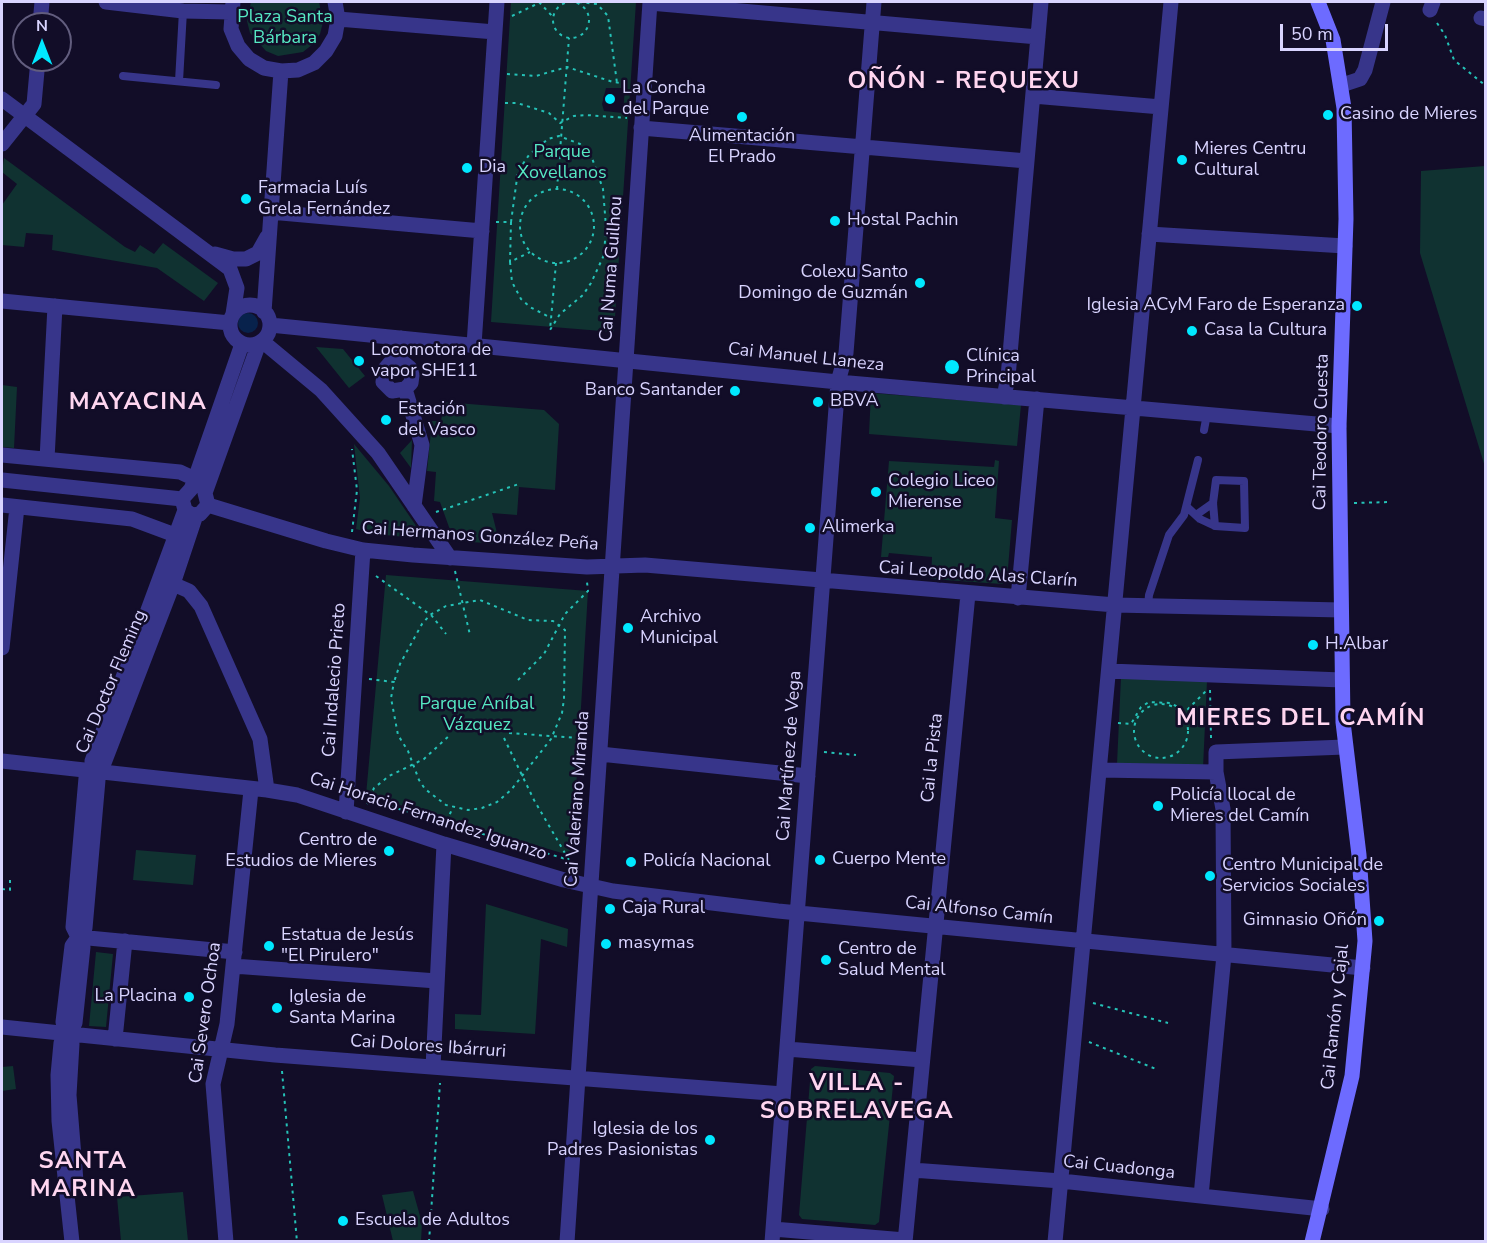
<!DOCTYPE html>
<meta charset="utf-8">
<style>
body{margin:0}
#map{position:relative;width:1487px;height:1243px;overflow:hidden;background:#120d28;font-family:"Nunito Sans",sans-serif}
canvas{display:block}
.frame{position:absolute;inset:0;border:3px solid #d9d4ff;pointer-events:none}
.north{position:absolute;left:12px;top:12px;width:60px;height:60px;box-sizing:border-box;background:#120d28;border:2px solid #625d7e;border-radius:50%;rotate:0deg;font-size:16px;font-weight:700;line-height:24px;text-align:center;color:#d9d4ff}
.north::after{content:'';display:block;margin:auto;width:21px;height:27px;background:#00e8ff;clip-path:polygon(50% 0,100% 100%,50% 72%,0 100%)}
.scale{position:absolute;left:1280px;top:24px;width:108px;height:27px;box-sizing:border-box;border:3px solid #d9d4ff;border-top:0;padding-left:8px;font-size:18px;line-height:21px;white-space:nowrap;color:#d9d4ff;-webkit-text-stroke:4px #120d28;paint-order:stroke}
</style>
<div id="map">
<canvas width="1487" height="1243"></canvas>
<div class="frame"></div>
<div class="north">N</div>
<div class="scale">50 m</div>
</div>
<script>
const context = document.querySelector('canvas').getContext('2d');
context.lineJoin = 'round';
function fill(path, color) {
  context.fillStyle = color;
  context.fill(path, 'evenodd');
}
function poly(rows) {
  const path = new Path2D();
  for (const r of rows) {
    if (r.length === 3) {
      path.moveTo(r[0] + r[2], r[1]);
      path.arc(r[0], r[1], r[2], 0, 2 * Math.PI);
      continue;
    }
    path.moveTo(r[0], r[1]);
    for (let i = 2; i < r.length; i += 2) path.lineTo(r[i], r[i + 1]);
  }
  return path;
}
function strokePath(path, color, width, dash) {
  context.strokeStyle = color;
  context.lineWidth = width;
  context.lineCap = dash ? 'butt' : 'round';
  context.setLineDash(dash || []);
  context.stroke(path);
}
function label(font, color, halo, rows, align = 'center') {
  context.font = font + ' "Nunito Sans",sans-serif';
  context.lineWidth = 5;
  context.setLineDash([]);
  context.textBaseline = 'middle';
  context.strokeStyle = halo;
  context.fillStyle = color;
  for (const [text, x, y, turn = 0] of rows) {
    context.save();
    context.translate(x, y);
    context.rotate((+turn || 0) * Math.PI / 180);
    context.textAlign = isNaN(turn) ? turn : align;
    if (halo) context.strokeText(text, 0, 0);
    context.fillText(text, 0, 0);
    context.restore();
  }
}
const green = poly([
 [251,2,319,2,323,22,320,34,313,44,303,52,278,56,266,51,250,33,247,21],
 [511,2,636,2,614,332,491,322],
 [606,88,625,88,623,113,604,111,602,104],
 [4,158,125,247,135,252,140,245,154,254,163,243,218,283,204,301,157,268,52,250,53,235,26,233,24,247,2,245,2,205,17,184,2,172],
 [1485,166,1486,166,1485,467,1420,253,1421,171],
 [316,347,343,349,365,376,349,388],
 [2,385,17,387,14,448,2,447],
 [871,393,1021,405,1017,446,869,434],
 [444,402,544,410,559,424,555,490,519,487,517,515,492,513,497,533,503,544,454,541,440,502,434,501,436,472,427,471,432,421,441,421],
 [412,440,411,468,400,453],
 [354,444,389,486,425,539,375,534,356,529,360,498],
 [995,460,999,461,995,518,1012,520,1007,580,1002,584,931,579,932,557,889,553,888,557,881,557,889,461,994,467],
 [386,575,588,591,572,856,366,795],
 [1121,677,1207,681,1203,768,1117,764],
 [136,850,196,855,193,885,133,880],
 [486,904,568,929,567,947,541,939,535,1034,455,1029,455,1014,481,1015],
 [96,952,113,954,106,1027,89,1026],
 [13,1066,16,1089,2,1091,2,1067],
 [815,1066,890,1073,894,1076,879,1222,875,1225,802,1219,799,1215,811,1069],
 [413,1191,422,1223,421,1241,393,1241,382,1195],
 [183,1192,188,1241,121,1241,117,1197]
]);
const water = poly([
 [248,323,10]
]);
const path = poly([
 [571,20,18],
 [539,2,553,17],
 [579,2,597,4,608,16,617,83],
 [512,16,539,3],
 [1437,23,1445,35,1454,60,1486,86],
 [507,74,536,76,567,67,613,82,630,84],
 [505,103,517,103,549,113,560,123,574,116,586,115,627,118],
 [557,226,37],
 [557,189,569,38],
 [496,222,511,222,518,171,529,155,548,139,559,136,580,144,592,158,603,189,606,227],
 [511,222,510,262,530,252],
 [510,262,512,282,521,299,530,307,551,318],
 [556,263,550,330,560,314,583,295,591,283,604,255,606,227,622,219],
 [1354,503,1391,502],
 [436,512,519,484],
 [352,532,357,490,352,449],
 [455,571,470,635],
 [376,576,432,616,446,634],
 [369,679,394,682,391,698,398,735,408,751,419,780,425,789,446,805,468,810,482,808,497,802,511,790,551,739,562,713,564,699,565,630,553,621,528,620,480,600,446,606,430,615,422,624,400,664,394,682],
 [518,680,544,654,565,614,588,591,587,582],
 [1210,690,1211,738],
 [1161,731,27],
 [1182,715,1208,689],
 [1118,723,1131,724,1141,707,1149,702,1170,703,1178,707,1180,712],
 [509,733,578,738],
 [504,738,534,800,569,860,568,865],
 [824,752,856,755],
 [369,800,446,823,453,807],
 [367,804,374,788,389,776,424,759,451,734],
 [446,823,569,860],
 [2,889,10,890,10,880],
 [1093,1003,1168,1023],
 [1089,1042,1156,1069],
 [282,1071,297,1242],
 [429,1242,440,1083]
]);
const lane = poly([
 [123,76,216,85],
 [179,81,183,11],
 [1204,430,1207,414],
 [1187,507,1200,519,1215,526,1245,528,1244,481,1216,480,1213,503,1215,526],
 [1196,515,1213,503],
 [1148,606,1149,595,1169,535,1184,515,1198,460]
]);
const street = poly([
 [106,2,183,11,230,12],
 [233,2,231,29,238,46,249,59,264,68,281,71,298,70,314,63,326,51,335,36,338,19,335,2],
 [650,3,1038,37],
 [1430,10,1433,2],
 [1481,18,1486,19],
 [338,19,495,32],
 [40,24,42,2],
 [1342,85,1360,79,1365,70,1383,2],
 [1033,96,1161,107],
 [2,99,230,269,237,288,233,314],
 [641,128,1027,161],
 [2,144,34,104,38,60],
 [270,212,482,231],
 [1149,234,1345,246],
 [215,254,233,259,246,259,258,253,267,237],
 [2,301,230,323],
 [250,325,20],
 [264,312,281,71],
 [270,325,838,382,1339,426],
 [401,338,399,359,410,368,412,375,411,383,405,389,422,445,414,506],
 [262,341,321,390,378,453,450,558],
 [242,344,195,479,191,489,182,499,185,510,192,515,200,514,208,505,205,493,259,343],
 [474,345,497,2],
 [399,359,391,362,385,369,383,382,392,391,405,389],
 [1004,397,1008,377,1041,2],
 [2,455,180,472,195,479],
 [47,459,55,306],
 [2,480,182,499],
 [2,505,132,519,175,535],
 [208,505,326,541,363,550,413,555,587,567,645,565,1115,605,1341,610],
 [173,584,189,591,201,606,260,739,267,790],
 [1018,598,1037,399],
 [2,648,17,507],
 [1109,671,1342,680],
 [600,754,808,776],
 [2,761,267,790,297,795,444,844,564,880,613,891,778,911,1363,968],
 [1100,770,1216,772,1216,752,1345,747],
 [346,812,363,550],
 [78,937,235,952],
 [233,966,437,981],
 [2,1027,275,1055,783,1094],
 [115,1039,125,941],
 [787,1049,922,1060],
 [433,1067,444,844],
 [912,1170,1061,1181,1322,1209],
 [76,1181,69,1095,72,1044,63,1022,72,946,85,928,98,780,92,761,185,510],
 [1201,1196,1224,955,1223,809,1216,772],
 [773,1229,905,1240],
 [72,1242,59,1121,58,1075,61,1043,75,1023,83,947,73,927,86,778,104,763,173,584,196,515],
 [226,1242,213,1084,227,1024,251,790],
 [567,1242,650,2],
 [772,1242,838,382,846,353,874,2],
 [905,1242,968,594],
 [1055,1242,1171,2]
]);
const secondary = poly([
 [1312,1242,1352,1076,1365,941,1359,855,1343,722,1339,426,1346,219,1344,108,1333,40,1318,2]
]);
const markers = [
 [610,99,6,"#00e8ff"],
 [1328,115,6,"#00e8ff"],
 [742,117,6,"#00e8ff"],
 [1182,160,6,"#00e8ff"],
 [467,168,6,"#00e8ff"],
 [246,199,6,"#00e8ff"],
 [835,221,6,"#00e8ff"],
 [920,283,6,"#00e8ff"],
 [1357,306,6,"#00e8ff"],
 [1192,331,6,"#00e8ff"],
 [359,361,6,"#00e8ff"],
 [952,367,8,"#00e8ff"],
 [735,391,6,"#00e8ff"],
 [818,402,6,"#00e8ff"],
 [386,420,6,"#00e8ff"],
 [876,492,6,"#00e8ff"],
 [810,528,6,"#00e8ff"],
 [628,628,6,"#00e8ff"],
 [1313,645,6,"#00e8ff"],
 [1158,806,6,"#00e8ff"],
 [389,851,6,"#00e8ff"],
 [820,860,6,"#00e8ff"],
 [631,862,6,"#00e8ff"],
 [1210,876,6,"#00e8ff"],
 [610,909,6,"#00e8ff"],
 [1379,921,6,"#00e8ff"],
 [606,944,6,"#00e8ff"],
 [269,946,6,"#00e8ff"],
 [826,960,6,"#00e8ff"],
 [189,997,6,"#00e8ff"],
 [277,1008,6,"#00e8ff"],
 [710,1140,6,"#00e8ff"],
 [343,1221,6,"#00e8ff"]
];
const parkNames = [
 ["Plaza Santa",285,18],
 ["Bárbara",285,39],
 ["Parque",562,153],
 ["Xovellanos",562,174],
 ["Parque Aníbal",477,705],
 ["Vázquez",477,726]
];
const poiNames = [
 ["La Concha",622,89],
 ["del Parque",622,110],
 ["Casino de Mieres",1340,115],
 ["Alimentación",742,137,"center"],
 ["El Prado",742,158,"center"],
 ["Mieres Centru",1194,150],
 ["Cultural",1194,171],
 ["Dia",479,168],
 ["Farmacia Luís",258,189],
 ["Grela Fernández",258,210],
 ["Hostal Pachin",847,221],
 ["Colexu Santo",908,273,"right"],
 ["Domingo de Guzmán",908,294,"right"],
 ["Iglesia ACyM Faro de Esperanza",1345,306,"right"],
 ["Casa la Cultura",1204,331],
 ["Locomotora de",371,351],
 ["vapor SHE11",371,372],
 ["Clínica",966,357],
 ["Principal",966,378],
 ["Banco Santander",723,391,"right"],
 ["BBVA",830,402],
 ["Estación",398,410],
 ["del Vasco",398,431],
 ["Colegio Liceo",888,482],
 ["Mierense",888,503],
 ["Alimerka",822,528],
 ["Archivo",640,618],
 ["Municipal",640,639],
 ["H.Albar",1325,645],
 ["Policía llocal de",1170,796],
 ["Mieres del Camín",1170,817],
 ["Centro de",377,841,"right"],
 ["Estudios de Mieres",377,862,"right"],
 ["Cuerpo Mente",832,860],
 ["Policía Nacional",643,862],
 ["Centro Municipal de",1222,866],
 ["Servicios Sociales",1222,887],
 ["Caja Rural",622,909],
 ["Gimnasio Oñón",1367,921,"right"],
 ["Estatua de Jesús",281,936],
 ["\"El Pirulero\"",281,957],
 ["masymas",618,944],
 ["Centro de",838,950],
 ["Salud Mental",838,971],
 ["La Placina",177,997,"right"],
 ["Iglesia de",289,998],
 ["Santa Marina",289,1019],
 ["Iglesia de los",698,1130,"right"],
 ["Padres Pasionistas",698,1151,"right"],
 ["Escuela de Adultos",355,1221]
];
const streetNames = [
 ["Cai Numa Guilhou",612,269,-86],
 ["Cai Manuel Llaneza",806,358,6],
 ["Cai Teodoro Cuesta",1322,432,-89],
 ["Cai Hermanos González Peña",480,537,4],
 ["Cai Leopoldo Alas Clarín",978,575,4],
 ["Cai Indalecio Prieto",335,680,-86],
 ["Cai Doctor Fleming",112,682,-67],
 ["Cai Martínez de Vega",790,756,-86],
 ["Cai la Pista",933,758,-84],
 ["Cai Valeriano Miranda",578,799,-86],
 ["Cai Horacio Fernandez Iguanzo",428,817,18],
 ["Cai Alfonso Camín",979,911,6],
 ["Cai Severo Ochoa",206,1013,-82],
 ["Cai Ramón y Cajal",1336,1017,-84],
 ["Cai Dolores Ibárruri",428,1047,4],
 ["Cai Cuadonga",1119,1168,6]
];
const districtNames = [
 ["OÑÓN - REQUEXU",964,82],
 ["MAYACINA",138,403],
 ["MIERES DEL CAMÍN",1301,719],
 ["VILLA -",857,1084],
 ["SOBRELAVEGA",857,1112],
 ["SANTA",83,1162],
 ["MARINA",83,1190]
];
fill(green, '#103231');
fill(water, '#08224c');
strokePath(path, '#25c2b7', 2, [3, 4.5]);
strokePath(lane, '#37358a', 8);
strokePath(street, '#37358a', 15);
strokePath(secondary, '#6d6bff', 15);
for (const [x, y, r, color] of markers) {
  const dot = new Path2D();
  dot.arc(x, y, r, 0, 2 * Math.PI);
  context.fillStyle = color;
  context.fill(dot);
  strokePath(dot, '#120d28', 2);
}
label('18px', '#56e9c3', '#120d28', parkNames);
label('18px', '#d9d4ff', '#120d28', poiNames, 'left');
label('18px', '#d9d4ff', '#120d28', streetNames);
context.letterSpacing = '1.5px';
label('bold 24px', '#ffd6f0', '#120d28', districtNames);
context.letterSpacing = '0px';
</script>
